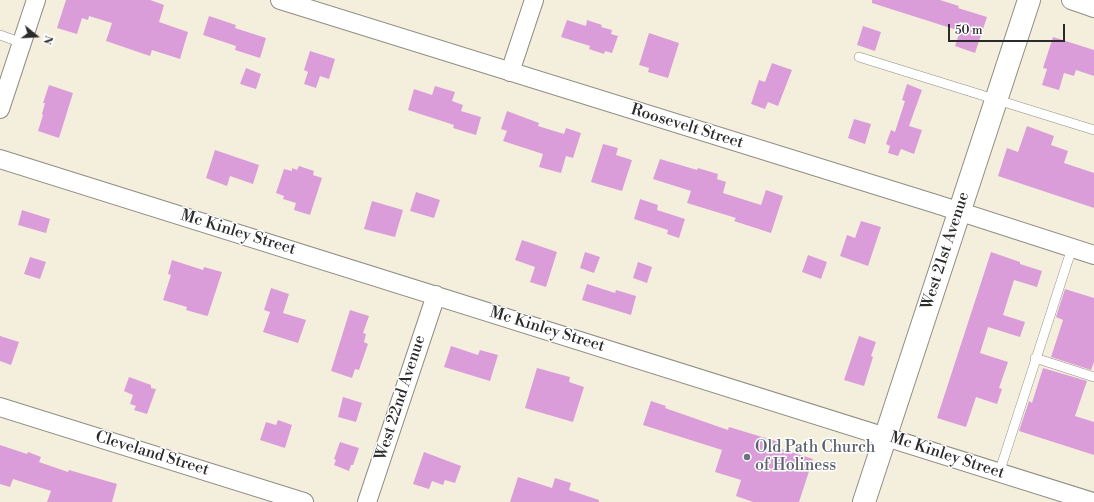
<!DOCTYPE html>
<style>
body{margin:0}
#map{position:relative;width:1094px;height:502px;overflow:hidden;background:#f4efdd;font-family:"Libre Bodoni",serif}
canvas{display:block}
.north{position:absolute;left:16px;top:16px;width:40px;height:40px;-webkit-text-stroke:3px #fff;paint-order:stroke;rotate:108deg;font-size:11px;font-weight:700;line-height:16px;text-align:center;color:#2b2b2b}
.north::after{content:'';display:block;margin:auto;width:14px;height:18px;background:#2b2b2b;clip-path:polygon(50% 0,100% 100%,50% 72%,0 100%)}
.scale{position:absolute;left:948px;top:24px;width:117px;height:18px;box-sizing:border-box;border:2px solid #2b2b2b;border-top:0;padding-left:5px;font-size:12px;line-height:14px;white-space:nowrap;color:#2b2b2b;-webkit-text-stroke:3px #fff;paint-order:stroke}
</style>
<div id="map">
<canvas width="1094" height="502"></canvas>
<div class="north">N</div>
<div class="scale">50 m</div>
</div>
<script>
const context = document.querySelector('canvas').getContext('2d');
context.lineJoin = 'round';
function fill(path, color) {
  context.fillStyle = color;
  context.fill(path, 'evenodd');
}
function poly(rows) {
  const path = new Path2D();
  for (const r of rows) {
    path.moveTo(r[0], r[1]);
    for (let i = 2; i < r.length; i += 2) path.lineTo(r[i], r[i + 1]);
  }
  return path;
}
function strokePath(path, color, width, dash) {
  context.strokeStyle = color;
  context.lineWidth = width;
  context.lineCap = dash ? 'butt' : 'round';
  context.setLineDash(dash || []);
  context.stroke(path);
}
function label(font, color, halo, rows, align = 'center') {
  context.font = font + ' "Libre Bodoni",serif';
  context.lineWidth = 3;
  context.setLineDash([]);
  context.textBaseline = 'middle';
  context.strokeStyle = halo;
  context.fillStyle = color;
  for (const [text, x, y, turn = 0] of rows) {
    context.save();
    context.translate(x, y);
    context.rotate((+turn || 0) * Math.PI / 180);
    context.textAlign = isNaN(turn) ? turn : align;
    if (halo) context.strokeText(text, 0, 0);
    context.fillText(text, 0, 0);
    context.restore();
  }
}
const building = poly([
 [66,0,150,0,164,5,159,22,188,32,180,59,152,50,150,56,106,41,112,23,89,16,88,20,82,18,77,34,57,28],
 [872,0,940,0,959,6,958,8,987,17,975,53,955,46,960,31,872,3],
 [209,16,236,25,235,28,266,38,260,58,235,50,236,46,203,35],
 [567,20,586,26,587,20,602,25,601,27,612,30,611,34,618,36,612,53,605,51,604,54,589,49,590,46,561,37],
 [863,26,881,32,875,51,857,45],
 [649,33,679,43,668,78,648,72,649,68,639,65],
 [1053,37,1094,50,1094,76,1076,70,1074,76,1064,73,1059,90,1042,85,1047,69,1043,68],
 [310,51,335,59,329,79,320,76,316,88,304,84,308,72,304,70],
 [772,63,792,70,778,106,768,102,765,109,751,104,759,80,765,82],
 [246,68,261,74,256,89,240,84],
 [907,84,922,90,909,126,922,130,914,154,901,149,898,156,888,153,890,146,886,144,891,130,895,132,905,101,902,100],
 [49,85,73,93,59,138,38,131,43,115,42,114,45,103,43,103],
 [435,86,455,92,452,101,463,105,461,111,481,117,476,135,453,128,454,125,408,110,414,89,432,95],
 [507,111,539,123,538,126,564,134,566,128,581,133,573,158,566,156,561,173,539,167,543,154,503,141,507,131,501,129],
 [854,119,871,124,865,144,848,138],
 [1027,126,1054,136,1051,145,1068,151,1064,163,1094,173,1094,208,998,176,1007,148,1018,152],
 [603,144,618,148,616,155,632,160,622,191,591,182],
 [215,150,259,165,253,184,230,176,227,186,206,178],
 [660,159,697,170,698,168,718,174,717,179,726,182,723,193,761,205,766,190,783,196,771,233,734,221,736,218,687,203,691,191,653,179],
 [299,166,314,171,313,175,322,178,310,215,294,210,296,203,283,199,284,196,276,193,284,169,292,171,292,168,297,170],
 [416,192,440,200,434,218,410,211],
 [640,199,658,205,657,210,685,219,679,238,667,234,668,230,634,219],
 [372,201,403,210,395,237,364,229],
 [22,210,50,219,46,233,18,225],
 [861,221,881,227,868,266,840,256,847,235,855,238],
 [522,240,557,252,546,287,530,282,535,267,515,260],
 [585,252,600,257,594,273,580,268],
 [991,252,1020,262,1020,264,1042,271,1037,287,1014,280,1003,315,1025,322,1020,337,988,327,980,353,1008,362,999,388,1002,389,997,404,976,397,966,427,937,418],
 [808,255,827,262,821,279,802,272],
 [30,257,46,262,40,279,24,274],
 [172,260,203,270,204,267,222,272,208,315,207,316,186,310,187,307,163,300,171,275,168,274],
 [638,262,652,267,647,283,633,278],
 [587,284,615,293,616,290,636,296,631,315,582,300],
 [271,288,289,294,283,313,306,320,298,343,263,332,270,312,264,310],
 [1065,289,1094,298,1094,362,1091,370,1051,357,1063,320,1056,317],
 [350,310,369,316,363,333,366,334,364,342,368,344,359,370,355,369,352,378,331,371],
 [0,336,19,342,11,365,0,361],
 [859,336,876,342,871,356,873,357,864,386,844,380],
 [451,346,478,355,480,350,498,355,490,381,444,367],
 [537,368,570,377,569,382,584,387,573,422,525,408],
 [1043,368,1087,381,1075,416,1094,422,1094,455,1019,431,1029,401,1032,403],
 [129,377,151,385,151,388,156,389,147,414,134,410,136,406,130,404,133,395,124,391],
 [343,397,362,403,356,422,338,417],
 [651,401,666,406,665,408,728,430,729,427,779,442,778,448,813,459,799,502,753,502,736,496,741,480,715,472,722,450,643,425],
 [278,420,292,425,285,448,260,440,266,422,276,425],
 [340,442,359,448,353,465,351,465,349,471,334,465,336,460,334,459],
 [0,445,27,454,28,452,41,457,39,462,68,472,69,470,117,484,112,502,47,502,51,491,13,479,10,487,0,484],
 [424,452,461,466,455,483,445,480,443,485,432,481,429,489,413,484],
 [518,477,552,488,555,478,571,483,569,490,599,500,599,502,510,502]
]);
const service = poly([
 [0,35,22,43],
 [859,57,1094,130],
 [1035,358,1094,377],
 [999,473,1072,248]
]);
const minor = poly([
 [280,0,936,204,1094,255],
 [1071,0,1094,8],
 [510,72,534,0],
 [0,109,36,0],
 [0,159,1093,502],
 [0,407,304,502],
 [367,502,436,295]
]);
const tertiary = poly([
 [864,502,1029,0]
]);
const markers = [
 [747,457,4,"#6b7280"]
];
const streetNames = [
 ["Roosevelt Street",687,127,17],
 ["Mc Kinley Street",238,233,17],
 ["West 21st Avenue",946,251,-72],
 ["Mc Kinley Street",547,330,17],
 ["West 22nd Avenue",401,398,-72],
 ["Cleveland Street",152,454,17],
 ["Mc Kinley Street",947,456,18]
];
const worshipNames = [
 ["Old Path Church",755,448],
 ["of Holiness",755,466]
];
fill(building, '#db9dd9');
strokePath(service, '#908d84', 10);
strokePath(minor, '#908d84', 20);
strokePath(tertiary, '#908d84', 24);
strokePath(service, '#fff', 9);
strokePath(minor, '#fff', 18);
strokePath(tertiary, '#fff', 22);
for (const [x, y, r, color] of markers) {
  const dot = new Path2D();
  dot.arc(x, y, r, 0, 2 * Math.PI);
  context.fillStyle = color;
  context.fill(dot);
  strokePath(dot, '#fff', 1.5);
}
label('16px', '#2b2b2b', '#fff', streetNames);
label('16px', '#5b616d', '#fff', worshipNames, 'left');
</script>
